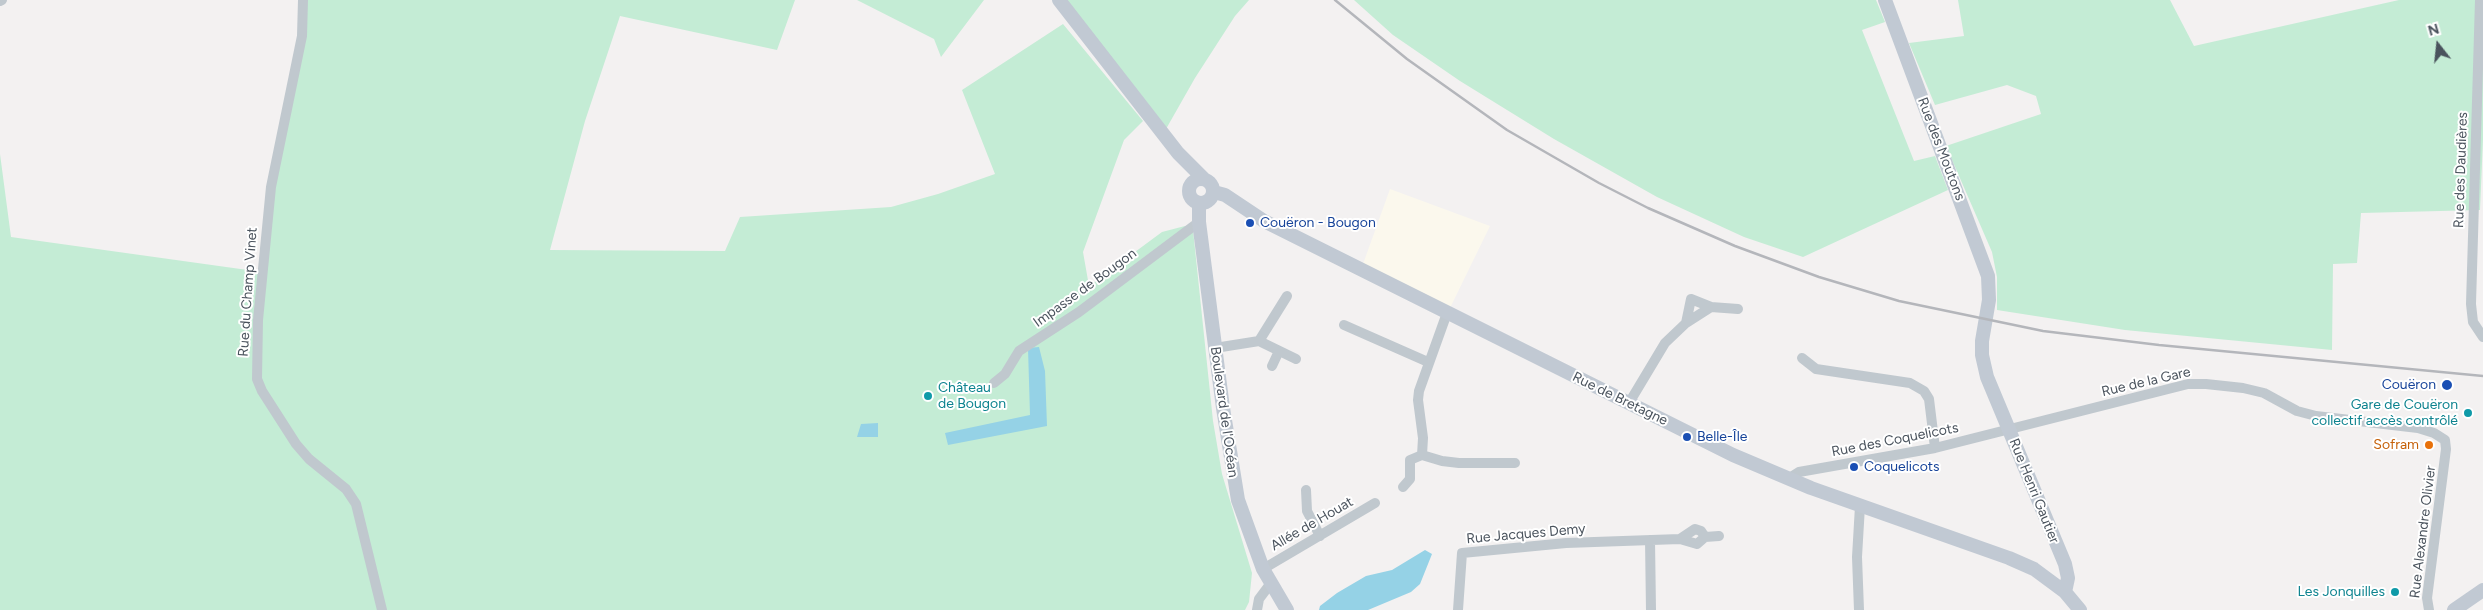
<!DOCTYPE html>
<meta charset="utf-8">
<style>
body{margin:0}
#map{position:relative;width:2483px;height:610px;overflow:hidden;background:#f3f1f1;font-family:Figtree,sans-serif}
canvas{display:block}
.north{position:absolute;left:2413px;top:20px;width:50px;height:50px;-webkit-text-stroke:4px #fff;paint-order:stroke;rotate:344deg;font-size:14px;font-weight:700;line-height:20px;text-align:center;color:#4a535d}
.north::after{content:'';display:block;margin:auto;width:18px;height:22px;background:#4a535d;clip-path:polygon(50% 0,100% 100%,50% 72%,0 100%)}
</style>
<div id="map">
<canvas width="2483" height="610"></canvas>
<div class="north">N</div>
</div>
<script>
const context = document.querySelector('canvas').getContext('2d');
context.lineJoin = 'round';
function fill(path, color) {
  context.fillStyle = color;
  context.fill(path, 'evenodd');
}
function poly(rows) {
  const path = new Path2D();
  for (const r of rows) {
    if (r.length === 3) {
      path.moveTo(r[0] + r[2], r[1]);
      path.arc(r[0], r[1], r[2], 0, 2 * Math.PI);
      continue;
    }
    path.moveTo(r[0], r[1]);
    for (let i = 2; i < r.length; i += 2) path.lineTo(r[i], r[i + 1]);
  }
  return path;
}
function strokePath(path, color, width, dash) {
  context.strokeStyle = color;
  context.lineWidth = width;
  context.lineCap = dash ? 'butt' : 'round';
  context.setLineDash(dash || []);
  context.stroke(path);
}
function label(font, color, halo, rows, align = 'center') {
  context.font = font + ' Figtree,sans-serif';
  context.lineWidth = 4;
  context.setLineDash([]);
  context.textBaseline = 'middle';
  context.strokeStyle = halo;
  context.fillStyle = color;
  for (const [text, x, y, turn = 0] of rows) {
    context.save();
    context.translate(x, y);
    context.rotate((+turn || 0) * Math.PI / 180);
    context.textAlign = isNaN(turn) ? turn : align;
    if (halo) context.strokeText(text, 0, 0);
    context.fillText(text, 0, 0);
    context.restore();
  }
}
const commercial = poly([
 [1390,189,1490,226,1450,308,1363,264]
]);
const green = poly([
 [303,0,795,0,777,50,620,16,585,121,550,250,725,251,740,217,891,207,938,194,995,174,962,90,1063,24,1143,121,1124,140,1083,252,1089,286,1162,232,1185,226,1193,230,1213,421,1222,474,1252,573,1249,602,1245,610,0,610,0,154,11,237,262,272],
 [857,0,984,0,941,57,934,39],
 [1065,0,1249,0,1235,16,1195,78,1166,129],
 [1354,0,1876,0,1885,22,1862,30,1914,161,1935,156,1948,190,1803,257,1744,237,1657,197,1554,139,1460,81,1393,35],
 [1958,0,2170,0,2194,46,2399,0,2483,0,2483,139,2480,210,2361,213,2357,263,2333,264,2332,350,2125,330,1997,310,1997,277,1992,252,1946,146,2041,114,2036,96,2007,85,1935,105,1909,43,1964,36]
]);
const water = poly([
 [1039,347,1045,371,1047,426,948,445,945,433,1030,415,1028,348],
 [878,423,878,437,857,437,861,424],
 [1425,550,1432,554,1420,584,1411,592,1368,610,1319,610,1320,606,1337,593,1366,576,1392,570]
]);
const street = poly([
 [303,0,302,36,271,187,258,320,257,379,262,391,296,444,309,459,346,489,356,504,382,610],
 [2480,0,2471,304,2473,322,2483,337],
 [0,1,2,0],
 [1287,296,1259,341,1296,359],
 [1686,323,1691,299,1711,307],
 [1344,325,1428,362],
 [1215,348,1259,341],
 [1802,358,1816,369,1910,383,1924,391,1929,399,1935,448],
 [1272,366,1279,351],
 [994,383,1005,374,1019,351,1079,312,1199,222],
 [1629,403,1665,343,1686,323,1711,307,1738,309],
 [1422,455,1442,461,1459,463,1515,463],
 [1788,479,1799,472,1935,448,2188,384,2206,384,2243,388,2264,393,2297,411,2316,416,2418,428,2434,433,2445,440,2446,449,2427,598,2429,610],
 [1403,487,1410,479,1410,460,1422,455,1423,438,1418,400,1419,391,1447,313],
 [1306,490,1307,511,1320,536],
 [1680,539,1697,544,1705,537],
 [1650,540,1651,610],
 [1263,569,1375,503],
 [1257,610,1259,599,1271,583],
 [1458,610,1462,553,1566,543,1680,539,1695,529,1701,531,1705,537,1719,536],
 [1859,610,1857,557,1860,506]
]);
const secondary = poly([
 [1059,0,1178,153,1204,179],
 [1885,0,1988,276,1989,300,1982,341,1982,355,1987,377,2065,564,2068,578,2065,592],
 [1201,191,12],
 [1214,192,1225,195,1264,221,1733,455,1811,488,2009,558,2034,569,2065,592,2080,610],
 [1199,203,1199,222,1223,408,1238,500,1263,569,1287,610],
 [2454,610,2483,590]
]);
const rail = poly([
 [1335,0,1407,59,1507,130,1599,183,1648,208,1735,246,1819,277,1899,301,2043,331,2159,345,2483,376]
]);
const markers = [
 [1250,223,5,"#1a4fb4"],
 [2447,385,6,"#1a4fb4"],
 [928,396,5,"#0f9aa8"],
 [2468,413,5,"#0f9aa8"],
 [1687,437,5,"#1a4fb4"],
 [2429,445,5,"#e8710a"],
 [1854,467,5,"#1a4fb4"],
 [2395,592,5,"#0f9aa8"]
];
const streetNames = [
 ["Rue des Moutons",1941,149,69],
 ["Rue des Daudières",2461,170,-88],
 ["Impasse de Bougon",1085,288,-36],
 ["Rue du Champ Vinet",248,292,-86],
 ["Rue de la Gare",2146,382,-13],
 ["Rue de Bretagne",1620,399,26],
 ["Boulevard de l'Océan",1224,412,82],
 ["Rue des Coquelicots",1895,440,-11],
 ["Rue Henri Gautier",2034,491,68],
 ["Allée de Houat",1312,524,-30],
 ["Rue Alexandre Olivier",2423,532,-83],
 ["Rue Jacques Demy",1526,534,-5]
];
const transitNames = [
 ["Couëron - Bougon",1260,223],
 ["Couëron",2436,385,"right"],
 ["Belle-Île",1697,437],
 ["Coquelicots",1864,467]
];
const cultureNames = [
 ["Château",938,388,"left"],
 ["de Bougon",938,404,"left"],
 ["Gare de Couëron",2458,405],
 ["collectif accès contrôlé",2458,421],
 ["Les Jonquilles",2385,592]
];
const foodNames = [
 ["Sofram",2419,445]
];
fill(commercial, '#fbf8ed');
fill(green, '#c4ecd5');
fill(water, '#95d2e6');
strokePath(street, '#c0c8ce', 10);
strokePath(secondary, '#c1c9d3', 14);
strokePath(rail, '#b4b6bb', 2.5);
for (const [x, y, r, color] of markers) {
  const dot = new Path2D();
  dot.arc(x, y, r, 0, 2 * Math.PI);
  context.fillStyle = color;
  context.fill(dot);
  strokePath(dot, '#fff', 2);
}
label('14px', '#4a535d', '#fff', streetNames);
label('14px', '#164399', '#fff', transitNames, 'left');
label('14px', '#0d838f', '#fff', cultureNames, 'right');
label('14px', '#c56008', '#fff', foodNames, 'right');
</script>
